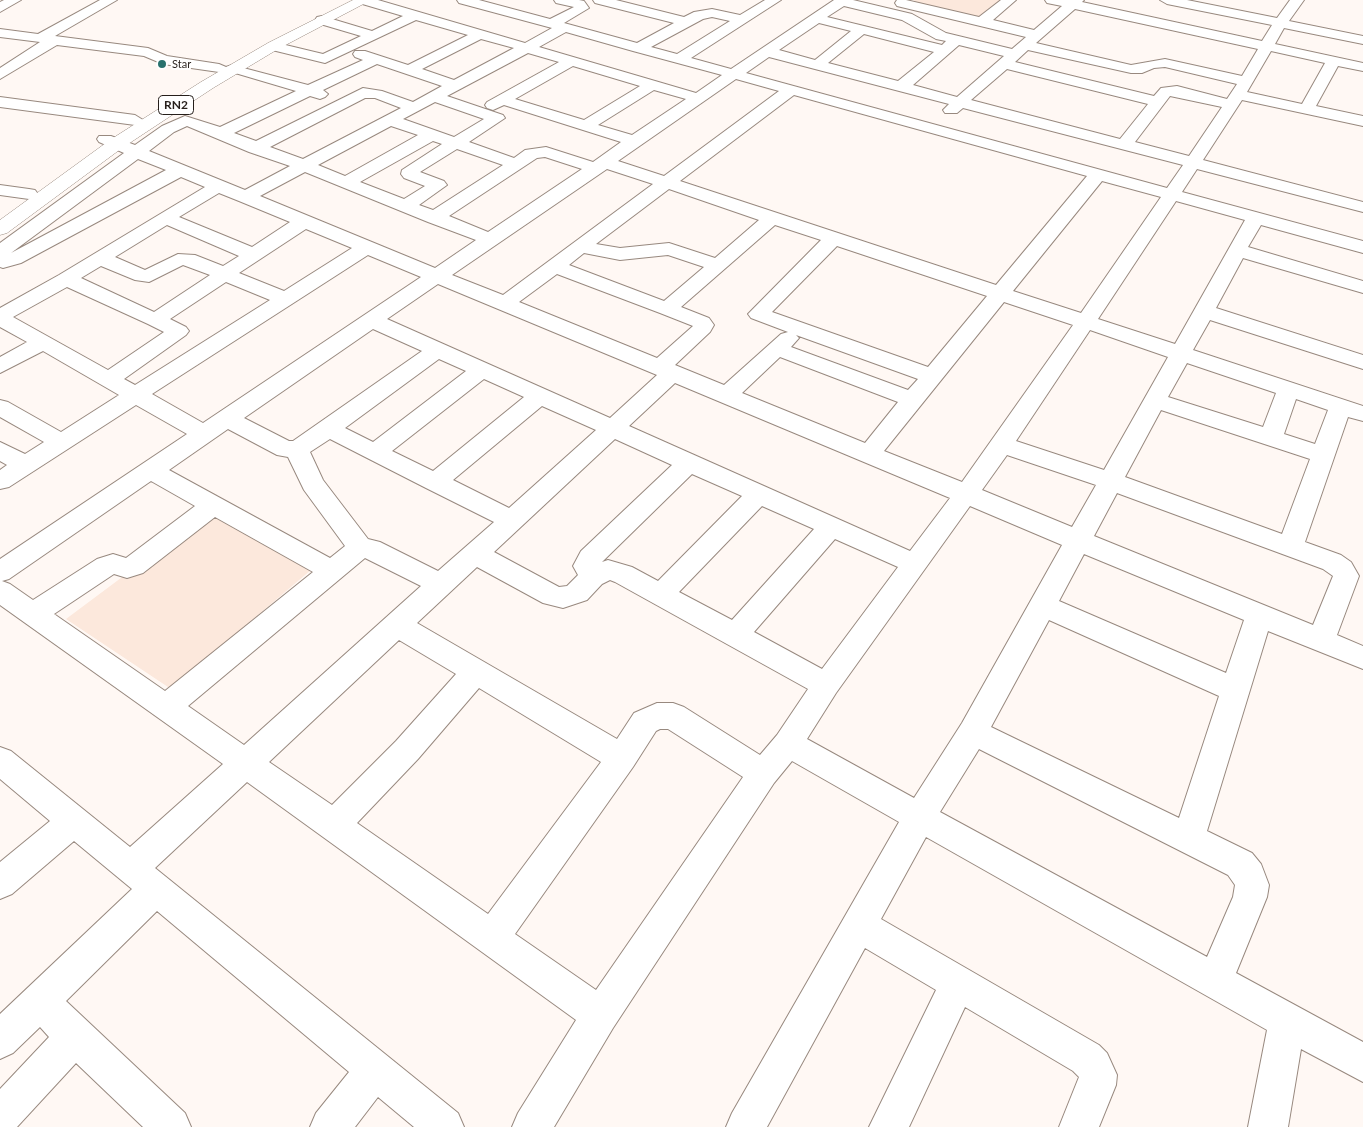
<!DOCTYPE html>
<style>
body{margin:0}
canvas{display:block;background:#fff8f4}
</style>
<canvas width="1363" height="1127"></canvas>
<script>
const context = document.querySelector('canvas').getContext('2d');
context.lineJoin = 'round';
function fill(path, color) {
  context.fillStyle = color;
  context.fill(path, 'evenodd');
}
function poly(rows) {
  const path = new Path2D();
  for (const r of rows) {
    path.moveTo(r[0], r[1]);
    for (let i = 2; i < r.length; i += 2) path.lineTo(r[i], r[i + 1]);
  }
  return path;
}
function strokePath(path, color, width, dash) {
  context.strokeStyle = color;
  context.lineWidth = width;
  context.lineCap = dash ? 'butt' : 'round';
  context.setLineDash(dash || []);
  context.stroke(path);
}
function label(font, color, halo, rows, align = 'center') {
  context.font = font + ' Lato,sans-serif';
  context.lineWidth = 4;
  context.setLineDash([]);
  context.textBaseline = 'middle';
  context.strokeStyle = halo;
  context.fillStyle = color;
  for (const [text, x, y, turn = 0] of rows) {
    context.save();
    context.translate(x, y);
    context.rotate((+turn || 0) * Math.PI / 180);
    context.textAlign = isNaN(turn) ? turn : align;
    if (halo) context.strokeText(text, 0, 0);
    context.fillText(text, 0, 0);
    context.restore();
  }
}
const built = poly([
 [915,0,1004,0,982,18,912,2],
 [216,507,318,564,171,689,66,619]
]);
const minor = poly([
 [4,0,21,0,0,12,0,2,4,0],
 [100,0,117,0,55,36,148,48,167,56,219,64,226,67,232,65,308,85,363,60,355,57,353,54,355,51,365,51,408,65,468,35,416,20,325,63,268,49,266,46,273,42,323,54,361,36,317,23,315,20,317,17,322,16,372,31,403,16,359,3,357,0,378,0,525,43,552,28,459,3,457,0,479,0,550,19,574,7,556,3,554,0,579,0,584,1,589,8,564,23,637,43,674,23,595,3,593,0,616,0,684,17,694,12,712,9,740,15,765,0,781,0,691,58,731,69,834,0,853,0,912,14,946,33,1012,49,1026,37,897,6,895,3,897,0,906,0,979,17,1001,0,1016,0,993,20,1034,30,1062,6,1047,3,1045,0,1084,0,1082,2,1262,41,1272,25,1167,4,1160,0,1187,0,1277,18,1290,0,1304,0,1289,21,1363,36,1363,44,1284,28,1275,44,1363,63,1363,71,1338,66,1316,106,1363,116,1363,126,1242,100,1203,160,1363,202,1363,212,1197,169,1182,192,1363,241,1363,253,1261,225,1248,247,1363,281,1363,293,1243,258,1216,308,1363,355,1363,369,1210,320,1193,350,1363,406,1363,421,1348,417,1305,542,1341,555,1351,562,1359,576,1337,635,1363,646,1363,669,1268,631,1207,831,1252,853,1261,864,1269,885,1267,897,1236,973,1363,1042,1363,1082,1301,1049,1288,1127,1248,1127,1267,1030,926,837,881,919,1099,1045,1107,1053,1117,1075,1116,1085,1099,1127,1059,1127,1079,1077,1073,1071,965,1007,909,1127,869,1127,936,990,865,948,767,1127,726,1127,732,1113,899,822,792,761,774,783,613,1028,554,1127,512,1127,518,1113,576,1020,247,782,155,868,458,1113,464,1127,414,1127,378,1097,355,1127,310,1127,316,1113,349,1072,157,911,66,1001,185,1113,191,1127,143,1127,76,1063,17,1127,0,1127,0,1089,49,1037,40,1027,13,1053,0,1059,0,1014,132,889,74,841,12,894,0,899,0,862,50,821,0,779,0,747,11,751,130,847,223,764,0,605,0,559,187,434,136,405,9,487,0,489,0,470,7,465,0,461,0,442,25,454,44,442,0,417,0,400,8,402,61,432,119,395,43,351,0,373,0,357,27,342,0,327,0,308,59,275,205,187,181,177,21,263,3,268,0,267,0,243,124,153,99,142,97,139,99,136,111,136,135,145,162,126,185,116,220,127,296,91,225,70,219,72,163,64,144,56,57,45,0,79,0,68,40,42,0,37,0,29,38,34,100,0],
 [844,6,902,20,936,39,946,41,942,45,827,17,844,6],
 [1075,9,1258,49,1242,76,1165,59,1131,65,1036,43,1075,9],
 [712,17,730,21,677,54,651,47,703,19,712,17],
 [819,23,851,31,815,60,779,50,819,23],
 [566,32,633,51,722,75,696,93,539,47,566,32],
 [864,34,934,52,898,81,828,63,864,34],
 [481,39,514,48,454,80,422,69,481,39],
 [959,45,1004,56,957,97,913,85,959,45],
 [1028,50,1131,73,1142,73,1154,68,1165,67,1237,84,1227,99,1177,86,1161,88,1154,96,1015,62,1028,50],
 [1271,51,1325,63,1302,104,1247,92,1271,51],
 [528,53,559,62,487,102,485,105,487,108,493,110,504,105,621,142,593,162,546,147,525,150,514,158,469,142,505,118,503,115,447,96,528,53],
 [769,57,949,104,943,110,945,113,957,113,963,108,1183,165,1167,188,746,73,769,57],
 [377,64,442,86,413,102,382,91,363,88,256,141,234,133,310,96,320,99,325,97,328,94,323,90,377,64],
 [573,66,640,86,584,120,515,99,573,66],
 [1007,69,1148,104,1120,139,971,100,1007,69],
 [736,79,779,91,664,176,618,161,736,79],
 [654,90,686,99,632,135,598,125,654,90],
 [794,95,1087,176,996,285,680,181,794,95],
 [1170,96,1222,107,1189,156,1135,142,1170,96],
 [365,98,375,98,401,108,303,159,270,147,365,98],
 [435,102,484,119,454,137,403,119,435,102],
 [187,126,249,152,290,166,245,190,149,151,174,132,187,126],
 [391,126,418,135,345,176,318,165,391,126],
 [433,141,442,144,402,170,401,174,404,178,425,186,404,199,360,182,433,141],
 [457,149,503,165,433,210,419,205,447,185,444,181,420,172,457,149],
 [545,157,582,169,488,232,449,216,537,158,545,157],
 [138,159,166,170,11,253,138,159],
 [607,169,653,184,503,295,452,275,607,169],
 [305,172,428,222,476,240,435,268,260,196,305,172],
 [1102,181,1161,197,1081,313,1013,291,1102,181],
 [669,189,759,220,715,258,669,243,620,248,596,244,669,189],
 [219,193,239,201,290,222,252,247,179,217,219,193],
 [1176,201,1245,220,1175,344,1098,319,1176,201],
 [167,225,239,256,223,266,195,255,178,254,145,270,115,257,167,225],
 [775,225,821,240,748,314,751,318,788,332,781,334,724,385,675,365,710,332,714,325,709,318,681,307,775,225],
 [306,229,352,248,284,291,239,273,306,229],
 [837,246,987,296,928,367,772,312,837,246],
 [584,253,620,260,668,255,704,267,664,301,569,265,584,253],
 [368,255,421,277,203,423,152,394,368,255],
 [183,265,210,275,154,312,81,278,101,266,135,280,149,282,183,265],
 [557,274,660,313,693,326,657,358,519,302,557,274],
 [226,282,270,300,135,385,124,379,186,335,189,331,186,327,170,319,226,282],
 [438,284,657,375,610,418,387,319,438,284],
 [67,287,148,324,164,332,108,370,13,317,67,287],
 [1004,302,1073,325,962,482,884,451,1004,302],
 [373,329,422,351,293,441,289,441,244,418,373,329],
 [1090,330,1168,357,1104,470,1016,441,1090,330],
 [796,335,918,379,908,390,791,347,799,338,796,335],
 [780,357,898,402,865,443,742,393,780,357],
 [439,359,466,371,373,442,345,428,439,359],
 [1187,363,1276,393,1263,427,1168,397,1187,363],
 [484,379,524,397,433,471,392,451,484,379],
 [675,383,950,498,910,551,629,426,675,383],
 [1296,399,1328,410,1315,444,1284,434,1296,399],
 [542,406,596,430,509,508,453,480,542,406],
 [1161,410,1310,459,1282,534,1125,477,1161,410],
 [228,429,277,455,288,457,304,490,345,546,330,558,169,470,228,429],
 [330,439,426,488,494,522,438,571,380,542,368,539,323,480,310,452,330,439],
 [615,439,672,465,581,551,573,566,578,575,567,586,559,587,494,552,615,439],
 [1007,455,1096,485,1072,527,982,490,1007,455],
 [692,474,742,496,658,581,632,567,608,560,602,562,692,474],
 [151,481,195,506,126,558,113,554,97,559,33,600,10,584,2,581,9,579,151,481],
 [1117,493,1323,569,1333,576,1313,625,1094,536,1117,493],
 [762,506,814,529,732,620,679,592,762,506],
 [970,506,1062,545,962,723,914,798,807,739,836,693,970,506],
 [215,517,313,572,165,691,54,614,114,574,127,578,143,573,215,517],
 [835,539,898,567,822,669,754,632,835,539],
 [1084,554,1244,620,1226,673,1059,601,1084,554],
 [365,558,421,586,244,745,188,706,365,558],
 [477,567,543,603,563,608,587,600,602,584,610,580,615,582,808,689,777,735,760,755,684,707,673,703,657,703,634,713,617,739,417,623,477,567],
 [1049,620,1219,696,1179,818,991,727,1049,620],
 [399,640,456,674,396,741,332,805,269,762,399,640],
 [479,688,601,762,488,914,357,823,418,759,479,688],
 [660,729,668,729,743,777,596,990,515,934,633,767,656,731,660,729],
 [979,749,1228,875,1235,885,1233,897,1207,957,940,812,979,749],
 [0,97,135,115,143,120,135,125,0,107,0,97],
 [0,185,29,189,35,190,38,194,35,198,29,199,0,195,0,185]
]);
const highway = poly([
 [353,0,371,0,278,49,213,88,122,148,7,233,0,235,0,220,110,140,201,82,268,43,353,0]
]);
const markers = [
 [162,64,5,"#29726e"]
];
const farPoinames = [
 ["Star",172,64]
];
const shields = [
 [176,105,35]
];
const shieldNames = [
 ["RN2",176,105]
];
fill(built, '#fce8dc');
strokePath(minor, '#98897f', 2);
strokePath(highway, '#98897f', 1);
fill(minor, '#fff');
fill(highway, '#fff');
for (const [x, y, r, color] of markers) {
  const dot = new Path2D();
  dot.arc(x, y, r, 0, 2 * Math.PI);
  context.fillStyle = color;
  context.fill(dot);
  strokePath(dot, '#fff', 2);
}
label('11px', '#261f1b', '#fff', farPoinames, 'left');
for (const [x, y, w] of shields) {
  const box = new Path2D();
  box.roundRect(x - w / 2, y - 9.5, w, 19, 4);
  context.fillStyle = '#fff';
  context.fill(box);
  strokePath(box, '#261f1b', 1);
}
label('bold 12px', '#261f1b', null, shieldNames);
</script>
